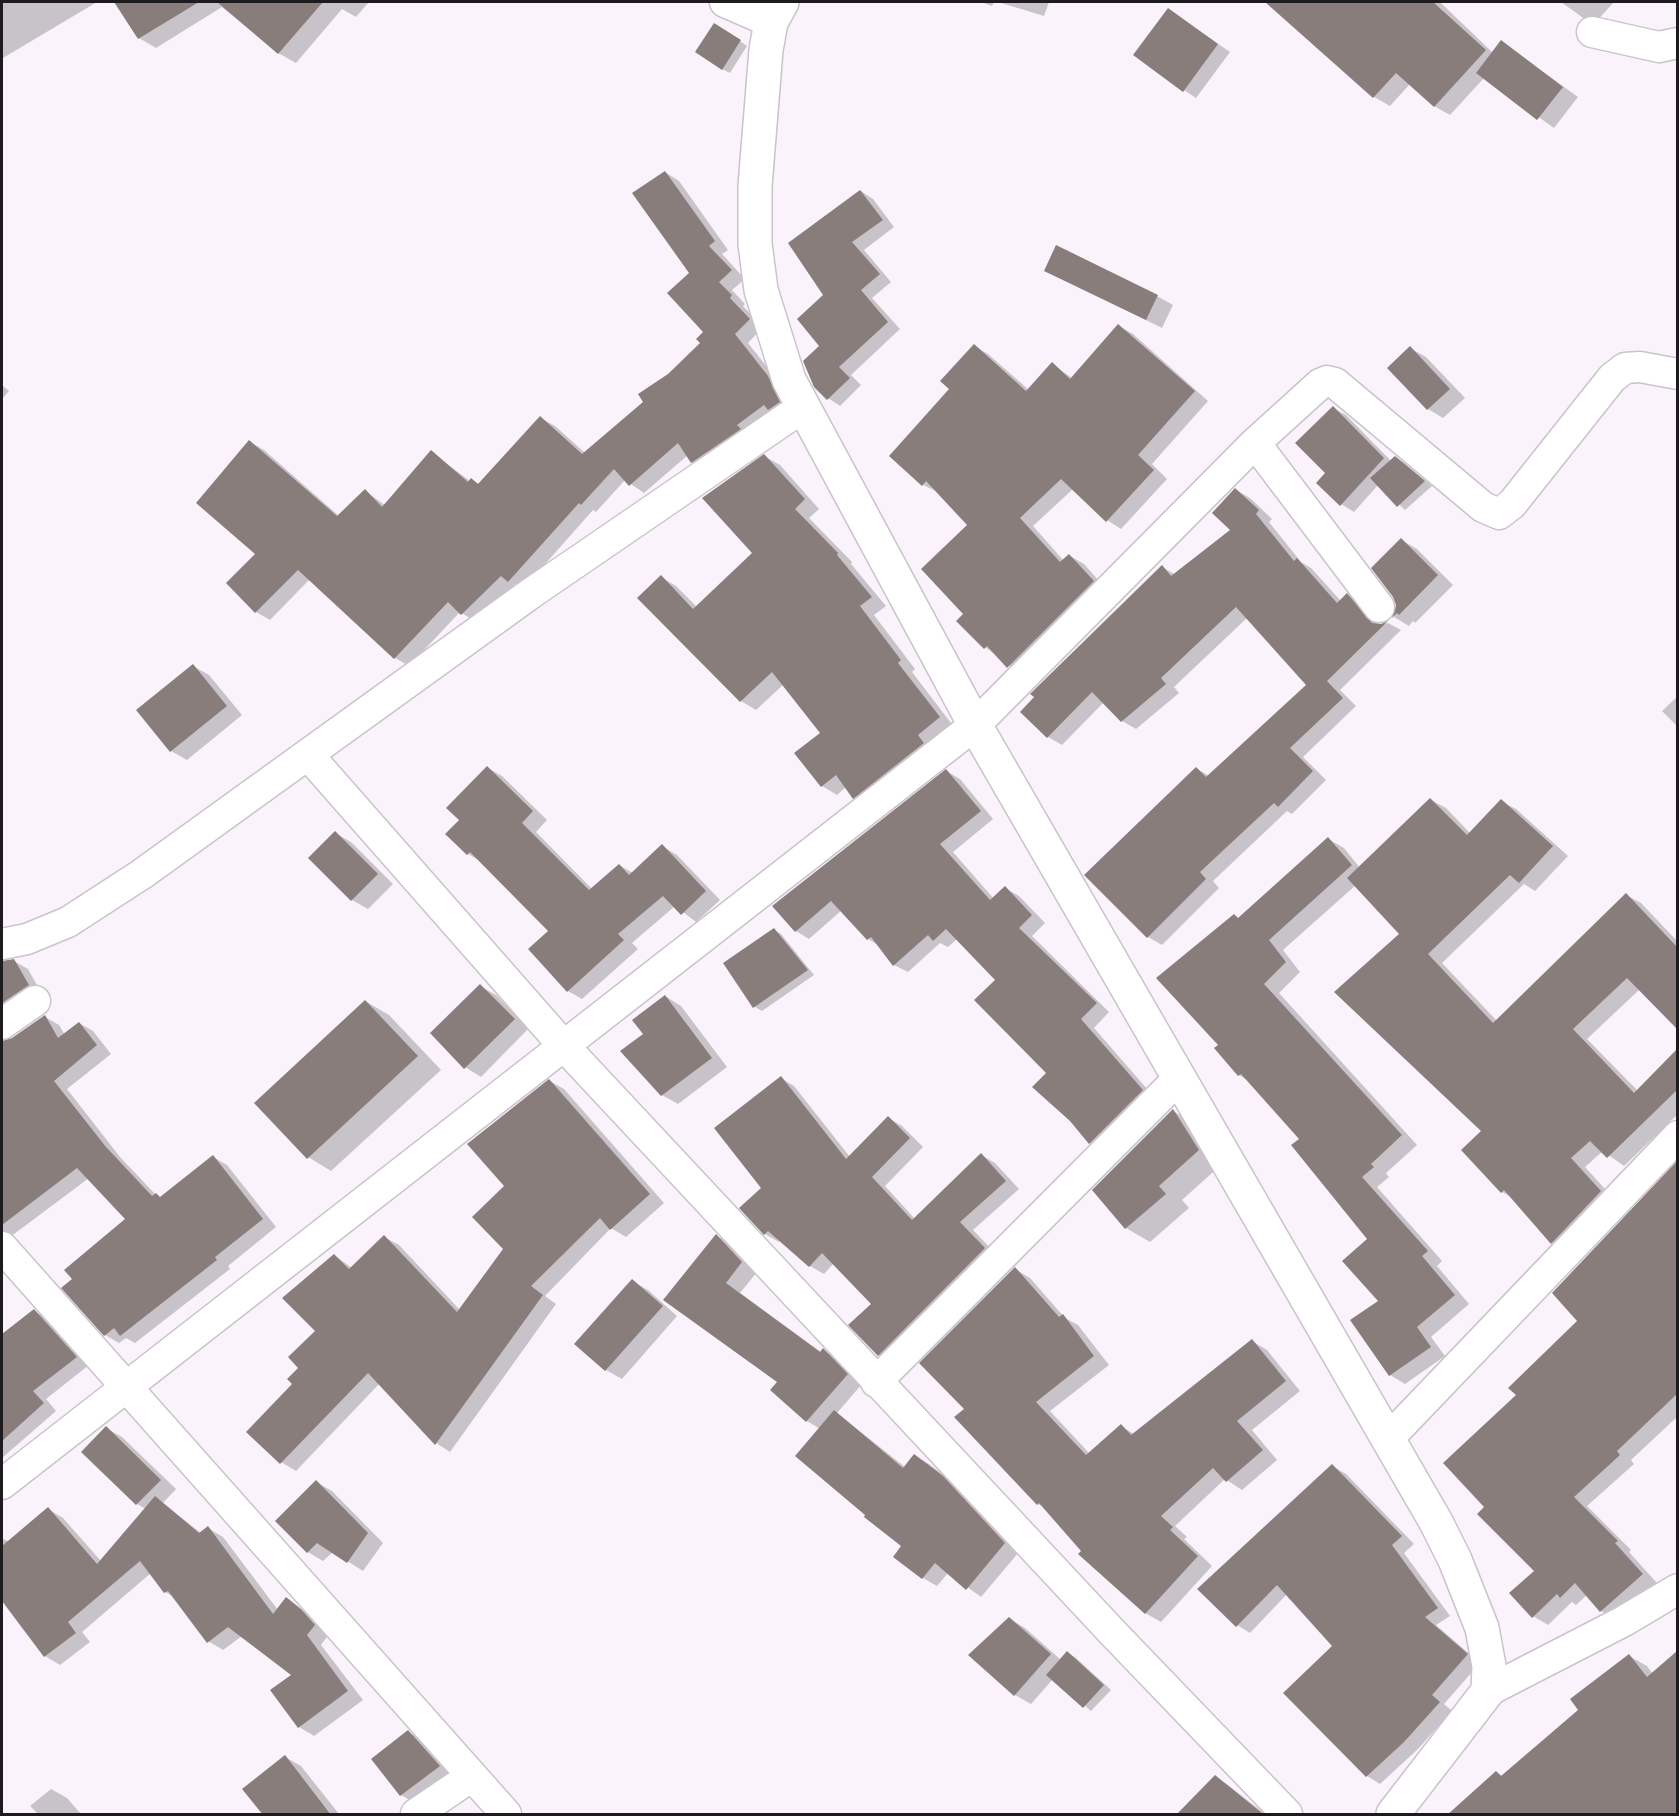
<!DOCTYPE html>
<style>
body{margin:0}
#map{position:relative;width:1679px;height:1816px;overflow:hidden;background:#fbf3fc;font-family:Quicksand,sans-serif}
canvas{display:block}
.frame{position:absolute;inset:0;border:3px solid #1e1b1e;pointer-events:none}
</style>
<div id="map">
<canvas width="1679" height="1816"></canvas>
<div class="frame"></div>
</div>
<script>
const context = document.querySelector('canvas').getContext('2d');
context.lineJoin = 'round';
function fill(path, color) {
  context.fillStyle = color;
  context.fill(path, 'evenodd');
}
function poly(rows) {
  const path = new Path2D();
  for (const r of rows) {
    path.moveTo(r[0], r[1]);
    for (let i = 2; i < r.length; i += 2) path.lineTo(r[i], r[i + 1]);
  }
  return path;
}
function strokePath(path, color, width, dash) {
  context.strokeStyle = color;
  context.lineWidth = width;
  context.lineCap = dash ? 'butt' : 'round';
  context.setLineDash(dash || []);
  context.stroke(path);
}
const shadow = poly([
 [2,2,97,2,3,58],
 [116,2,369,2,356,17,342,9,296,63,278,53,222,7,156,48,139,38],
 [981,2,994,2,992,6],
 [998,2,1049,2,1044,16],
 [1267,2,1440,2,1493,53,1502,42,1578,97,1554,128,1484,78,1450,115,1434,106,1410,84,1390,106,1374,97],
 [1561,2,1614,2,1593,25],
 [1169,10,1230,52,1196,98,1184,90],
 [722,29,747,46,730,73,722,69],
 [665,172,679,181,728,250,722,254,745,279,732,290,745,304,743,306,763,327,748,343,782,386,793,410,706,470,692,462,688,455,644,493,625,480,596,512,593,510,523,589,515,584,476,622,460,612,409,666,395,658,310,579,270,620,256,612,257,554,250,442,264,450,339,516,365,491,385,505,431,452,470,481,480,484,541,418,555,426,585,453,645,402,702,343,705,332],
 [861,191,873,199,894,227,864,250,891,282,872,298,900,329,851,375,861,385,840,406,828,398,821,346,825,296],
 [1046,271,1157,296,1173,305,1162,328],
 [1119,326,1133,334,1208,401,1152,464,1167,479,1121,529,1107,520,1073,489,1033,526,1064,561,1070,556,1084,564,1107,590,1022,675,985,647,965,614,969,526,938,492,923,485,951,389,974,346,988,354,1029,390,1052,364,1072,378],
 [1410,348,1426,357,1465,398,1443,418,1428,409],
 [2,385,9,391,2,399],
 [1333,408,1346,415,1391,461,1395,458,1403,462,1432,486,1405,510,1378,485,1354,512,1341,504,1327,473],
 [764,456,780,465,819,509,809,518,852,562,851,564,886,606,874,615,915,669,912,672,954,727,869,806,854,797,846,787,837,795,822,786,822,733,784,684,756,710,741,701,639,598,661,577,676,586,697,607,754,553],
 [1236,490,1250,498,1272,519,1269,522,1301,562,1311,568,1341,601,1347,595,1361,603,1380,626,1388,623,1401,630,1340,690,1356,706,1303,757,1326,780,1292,814,1287,811,1213,881,1219,888,1162,945,1148,937,1087,875,1196,768,1209,776,1308,685,1248,617,1174,687,1179,693,1136,729,1122,721,1104,702,1062,745,1048,737,1022,712,1162,567,1176,575,1232,530],
 [1401,540,1417,549,1453,585,1415,623,1413,621,1409,626,1394,617,1398,605],
 [193,666,209,675,242,715,187,760,171,751],
 [1678,696,1678,727,1662,711],
 [488,768,502,776,547,820,536,832,592,889,619,865,633,873,662,846,677,855,720,900,696,922,675,906,632,943,638,949,582,999,568,991,550,931,484,863,468,854,461,820],
 [946,771,960,779,993,819,953,852,994,899,1005,888,1019,896,1045,923,1032,936,1109,1012,1094,1028,1155,1098,1103,1150,1090,1143,997,980,957,939,948,947,940,943,908,972,894,965,880,946,868,939,842,910,809,939,796,931],
 [1431,800,1446,808,1471,834,1501,801,1516,809,1568,856,1535,891,1524,884,1442,963,1497,1021,1626,895,1641,903,1678,942,1678,1027,1640,989,1587,1039,1638,1091,1678,1051,1678,1114,1624,1166,1603,1151,1585,1167,1616,1201,1567,1251,1552,1242,1513,1198,1502,1192,1483,1131,1401,934,1356,885,1283,950,1300,972,1279,993,1417,1145,1386,1173,1389,1177,1377,1187,1442,1261,1437,1266,1469,1304,1431,1337,1445,1356,1405,1384,1390,1375,1369,1239,1301,1139,1250,1082,1239,1075,1220,1045,1235,916,1240,919,1328,839,1344,848,1360,868],
 [335,833,351,842,393,884,368,909,352,900,310,858],
 [774,930,781,934,814,975,762,1011,755,1007],
 [14,961,28,969,42,994,2,1023,2,964],
 [480,986,496,995,529,1028,481,1077,465,1067],
 [665,996,681,1006,727,1067,678,1104,662,1095,645,1034],
 [365,1001,389,1015,441,1070,331,1171,308,1157],
 [45,1017,59,1025,65,1035,79,1023,93,1031,111,1054,67,1089,120,1157,156,1195,161,1198,213,1157,227,1165,276,1227,228,1266,230,1269,135,1343,126,1338,119,1343,105,1335,74,1279,127,1219,89,1178,2,1243,2,1179,8,1174,2,1164,2,1041,12,1040],
 [781,1078,794,1086,850,1157,888,1118,902,1126,923,1147,885,1186,915,1219,981,1155,995,1163,1019,1189,973,1230,998,1256,892,1363,879,1355,873,1304,834,1263,824,1274,810,1266,780,1239,779,1242,765,1234,741,1208,763,1188],
 [550,1081,564,1089,664,1203,626,1237,611,1228,545,1296,556,1304,450,1452,436,1443,380,1383,296,1471,281,1462,294,1384,317,1331,334,1255,352,1268,384,1237,399,1245,460,1310,505,1249,506,1187],
 [1173,1111,1196,1124,1222,1164,1182,1200,1189,1208,1150,1242,1126,1228,1094,1190],
 [1671,1170,1678,1174,1678,1416,1631,1460,1634,1464,1587,1506,1631,1550,1629,1552,1657,1583,1616,1620,1601,1611,1587,1595,1576,1605,1572,1602,1548,1625,1533,1616,1536,1571,1486,1507,1518,1395,1579,1321],
 [717,1236,732,1245,757,1272,740,1293,821,1352,823,1350,839,1359,862,1384,837,1413,905,1467,914,1455,929,1464,958,1486,1019,1552,981,1597,948,1573,937,1586,923,1578,904,1546,868,1515,820,1429,807,1421,779,1382,665,1300],
 [1015,1269,1030,1278,1065,1318,1078,1325,1109,1365,1050,1411,1090,1454,1121,1426,1134,1434,1252,1341,1267,1350,1300,1391,1252,1430,1277,1460,1242,1490,1225,1479,1175,1526,1187,1537,1184,1539,1212,1566,1161,1622,1145,1613,1083,1551,1047,1509,1038,1504,956,1418,966,1409],
 [632,1281,648,1290,677,1316,622,1379,606,1370,576,1344],
 [34,1311,48,1319,89,1365,46,1399,56,1411,2,1458,2,1336],
 [106,1428,122,1437,176,1489,163,1503,201,1533,208,1528,223,1537,278,1610,286,1599,316,1620,329,1634,321,1645,363,1700,314,1736,299,1727,294,1675,242,1636,223,1650,208,1641,176,1598,165,1592,151,1573,82,1632,90,1642,60,1665,45,1656,2,1598,2,1541,4,1539,9,1542,48,1509,63,1518,101,1561,146,1509,137,1504],
 [1332,1466,1346,1474,1414,1544,1404,1553,1450,1616,1436,1625,1480,1663,1444,1704,1452,1711,1418,1749,1380,1784,1367,1776,1334,1646,1287,1594,1250,1633,1237,1625],
 [316,1482,332,1491,383,1543,363,1571,333,1552,323,1561,308,1552],
 [1010,1619,1025,1628,1061,1660,1067,1653,1075,1657,1111,1690,1091,1711,1053,1679,1031,1704,1015,1695],
 [1678,1653,1678,1814,1449,1814,1496,1772,1503,1776,1580,1710,1629,1656,1647,1666,1653,1674],
 [408,1732,424,1741,454,1775,417,1804,401,1795],
 [285,1757,301,1766,339,1814,265,1814],
 [1215,1777,1228,1785,1265,1814,1191,1814],
 [51,1789,67,1798,81,1814,38,1814,30,1806]
]);
const building = poly([
 [114,2,199,2,138,39],
 [217,2,323,2,278,54],
 [1265,2,1433,2,1486,50,1434,107,1396,73,1373,98],
 [1168,8,1218,44,1183,92,1133,55],
 [714,23,741,40,722,70,695,52],
 [1501,40,1563,87,1537,120,1476,73],
 [665,171,715,241,709,246,732,270,719,282,732,295,730,298,750,319,735,334,768,376,780,402,768,410,764,405,737,425,741,429,691,463,678,443,629,486,614,469,581,505,579,503,508,582,501,576,461,615,448,602,394,659,298,570,255,613,226,583,255,554,196,503,249,440,337,516,365,489,382,507,431,450,468,482,471,478,478,484,540,416,582,454,643,402,638,394,668,374,700,343,696,339,703,332,667,293,689,273,632,193],
 [860,190,883,220,852,242,880,274,861,290,888,322,839,367,850,378,827,400,814,387,803,361,819,346,797,319,823,295,788,243],
 [1056,245,1158,295,1146,320,1044,271],
 [1118,324,1195,391,1138,455,1154,470,1106,522,1061,479,1020,518,1060,562,1069,554,1094,581,1007,668,987,646,984,649,956,621,963,614,921,569,967,525,926,481,922,486,889,456,949,389,940,381,974,344,1026,391,1052,362,1070,379],
 [1410,346,1450,389,1427,410,1387,368],
 [1333,406,1384,458,1340,506,1316,483,1325,473,1295,443],
 [764,454,805,499,795,509,838,553,837,555,872,597,860,606,901,660,898,663,940,717,918,735,924,743,853,799,836,775,821,787,794,753,820,733,772,672,740,702,637,598,661,575,693,609,752,553,702,498],
 [1395,456,1425,481,1397,507,1370,478],
 [1235,488,1259,510,1256,514,1294,561,1297,558,1337,603,1347,593,1372,623,1381,624,1388,621,1327,681,1343,698,1290,748,1313,771,1278,807,1274,803,1200,872,1206,879,1147,938,1084,875,1196,767,1206,777,1306,685,1236,607,1161,678,1166,684,1121,722,1092,692,1047,738,1020,712,1034,697,1030,694,1162,565,1171,576,1230,530,1212,513],
 [1401,538,1438,575,1399,615,1397,613,1392,618,1396,605,1393,597,1371,568],
 [193,664,227,706,170,752,136,710],
 [487,766,533,811,522,823,589,890,619,864,629,875,662,844,706,891,681,915,663,896,618,934,624,940,567,992,528,949,548,931,470,852,467,855,445,834,459,820,446,808],
 [946,769,981,811,940,844,990,900,1005,886,1032,915,1019,928,1097,1003,1081,1019,1143,1090,1089,1144,1070,1121,1032,1087,1046,1073,974,1000,995,980,946,929,933,941,928,935,893,966,871,937,867,940,831,901,795,932,772,906],
 [1430,798,1467,835,1501,799,1553,846,1519,883,1510,875,1428,954,1493,1023,1626,893,1677,947,1677,1029,1627,978,1573,1029,1634,1093,1677,1049,1677,1090,1607,1158,1590,1141,1571,1158,1601,1191,1551,1244,1504,1190,1501,1193,1461,1150,1481,1131,1334,992,1399,934,1347,878],
 [335,831,378,874,351,901,308,858],
 [1328,837,1352,865,1269,940,1286,962,1264,984,1402,1135,1371,1164,1374,1167,1362,1177,1428,1251,1422,1256,1455,1295,1417,1327,1431,1347,1389,1376,1350,1320,1378,1301,1342,1261,1367,1239,1291,1145,1299,1139,1241,1074,1238,1076,1214,1048,1218,1045,1156,978,1234,914,1238,918],
 [774,928,808,970,753,1008,723,963],
 [14,959,29,985,2,1003,2,961],
 [480,984,515,1019,464,1069,430,1033],
 [665,995,712,1058,661,1096,620,1051,643,1034,632,1020],
 [365,1000,418,1056,307,1159,254,1103],
 [45,1015,58,1038,79,1022,97,1045,54,1081,106,1147,152,1196,156,1193,160,1197,213,1155,263,1219,215,1257,217,1260,120,1336,114,1328,104,1336,61,1288,72,1279,64,1270,125,1219,77,1168,2,1225,2,1041,12,1038],
 [781,1076,846,1159,888,1116,910,1138,872,1177,912,1220,981,1153,1006,1181,960,1222,985,1248,878,1356,848,1325,871,1304,822,1253,809,1267,768,1231,764,1235,739,1208,761,1188,714,1128],
 [549,1079,650,1194,610,1230,600,1218,531,1286,543,1295,435,1445,368,1373,280,1464,246,1432,292,1384,287,1379,298,1368,288,1357,315,1331,282,1298,334,1254,349,1269,384,1235,457,1312,503,1249,472,1217,504,1186,467,1144],
 [1173,1109,1199,1150,1159,1186,1166,1194,1125,1229,1092,1190],
 [1677,1161,1677,1394,1617,1451,1620,1455,1574,1497,1618,1541,1615,1543,1643,1574,1600,1612,1575,1583,1560,1598,1557,1594,1532,1618,1509,1593,1534,1571,1477,1514,1484,1507,1443,1463,1516,1395,1508,1388,1577,1321,1552,1293],
 [716,1234,742,1262,726,1283,820,1352,823,1348,848,1374,806,1422,770,1390,777,1382,663,1300],
 [1015,1267,1059,1317,1063,1314,1094,1356,1036,1402,1086,1455,1121,1424,1131,1435,1252,1339,1286,1381,1237,1421,1263,1450,1226,1482,1213,1468,1161,1516,1173,1527,1170,1530,1198,1556,1145,1614,1078,1554,1081,1551,1039,1503,1037,1505,954,1417,964,1409,919,1363],
 [632,1279,663,1306,605,1371,574,1344],
 [34,1309,77,1357,33,1391,44,1403,2,1441,2,1334],
 [834,1410,903,1468,914,1454,943,1476,1005,1543,966,1590,935,1563,922,1579,893,1557,901,1546,864,1517,865,1515,795,1456],
 [106,1426,161,1480,136,1505,81,1452],
 [1332,1464,1402,1536,1392,1545,1438,1608,1425,1617,1468,1654,1432,1695,1440,1702,1404,1742,1366,1777,1283,1693,1332,1646,1277,1585,1236,1627,1197,1589],
 [316,1480,368,1533,347,1563,317,1543,307,1553,275,1521],
 [155,1496,199,1533,208,1526,273,1614,286,1597,301,1609,315,1625,307,1635,348,1691,298,1728,270,1690,291,1675,228,1627,207,1643,168,1591,164,1593,140,1561,68,1622,76,1633,44,1657,2,1601,2,1546,48,1507,97,1564],
 [1009,1617,1051,1654,1014,1696,968,1655],
 [1067,1651,1104,1685,1083,1708,1046,1675],
 [1677,1651,1677,1815,1447,1815,1496,1771,1501,1776,1578,1710,1570,1699,1629,1654,1647,1677],
 [408,1730,440,1766,400,1796,371,1759],
 [285,1755,331,1815,263,1815,242,1789],
 [1215,1775,1263,1814,1264,1815,1176,1815]
]);
const minor = poly([
 [725,2,771,22],
 [1592,32,1659,47,1678,43],
 [1255,443,1379,607],
 [309,756,563,1045,1113,1633,1287,1814],
 [2,944,27,939,68,922,142,874,530,594,803,407],
 [2,1024,35,1001],
 [2,1247,506,1814],
 [876,1382,1178,1079],
 [1387,1440,1678,1136],
 [2,1484,975,725,1255,443,1320,384,1327,381,1335,383,1483,507,1499,514,1512,504,1612,378,1625,368,1640,367,1678,374],
 [1488,1691,1624,1621,1678,1589],
 [416,1814,472,1776]
]);
const tertiary = poly([
 [782,2,771,22,766,50,755,186,755,244,761,290,789,380,975,725,1436,1522,1455,1560,1482,1628,1489,1666,1488,1691,1393,1814]
]);
fill(shadow, '#0003');
fill(building, '#887d7a');
strokePath(minor, '#cac3cb', 33);
strokePath(tertiary, '#cac3cb', 36);
strokePath(minor, '#fff', 30);
strokePath(tertiary, '#fff', 33);
</script>
